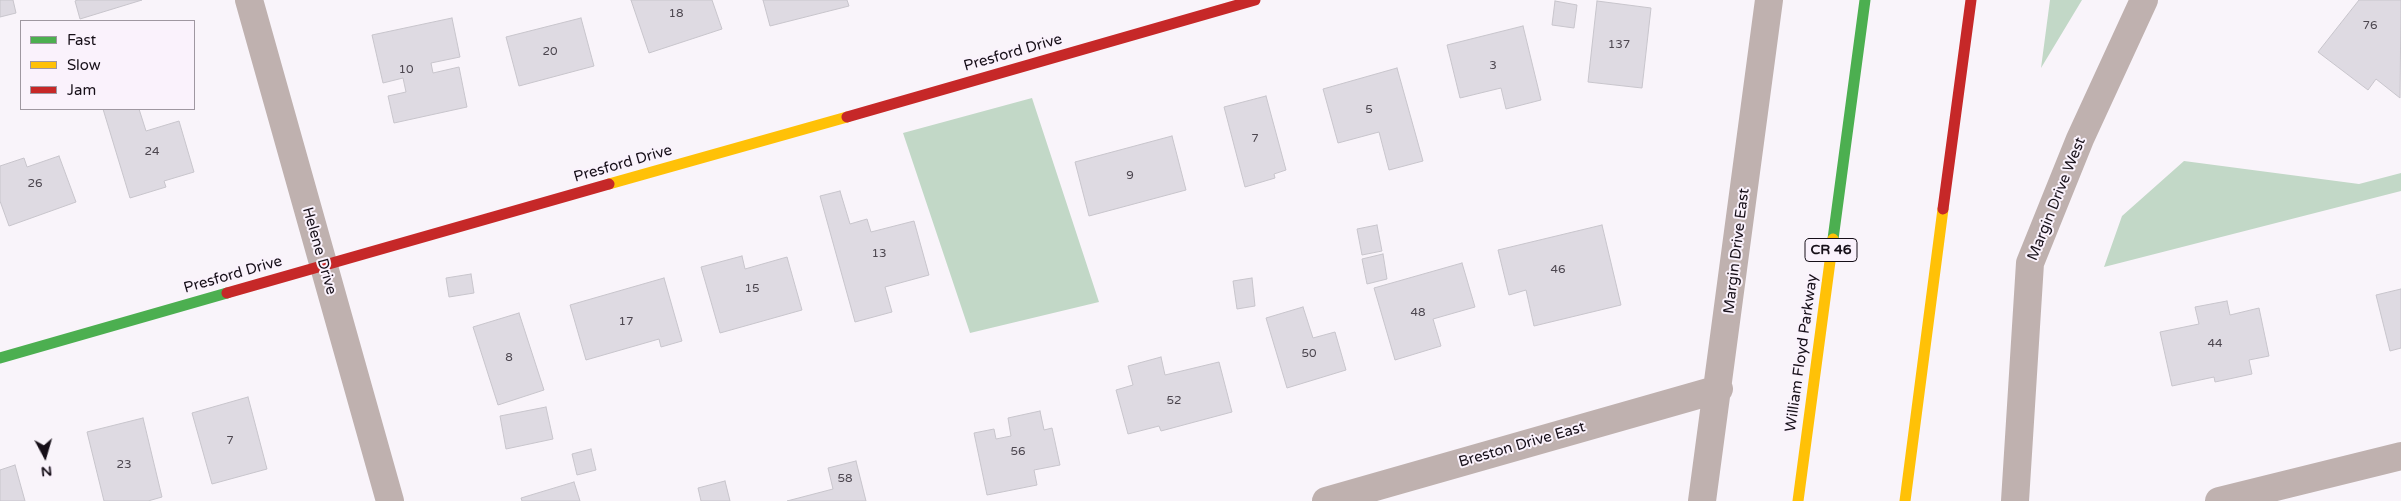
<!DOCTYPE html>
<style>
body{margin:0}
#map{position:relative;width:2401px;height:501px;overflow:hidden;background:#f9f4fa;font-family:"Varela Round",sans-serif}
canvas{display:block}
.legend{position:absolute;left:20px;top:20px;width:175px;height:90px;box-sizing:border-box;background:#faf2fc;border:1px solid #9f97a1;margin:0;padding:6px 9px;list-style:none;font-size:15px;color:#160f18}
.legend li{display:flex;align-items:center;gap:10px;height:25px}
.legend b{width:25px;border:1px solid #9f97a1}
.north{position:absolute;left:20px;top:431px;width:50px;height:50px;-webkit-text-stroke:4px #faf2fc;paint-order:stroke;rotate:174deg;font-size:14px;font-weight:700;line-height:20px;text-align:center;color:#160f18}
.north::after{content:'';display:block;margin:auto;width:18px;height:22px;background:#160f18;clip-path:polygon(50% 0,100% 100%,50% 72%,0 100%)}
</style>
<div id="map">
<canvas width="2401" height="501"></canvas>
<ul class="legend">
<li><b style="height:6px;background:#4caf50"></b>Fast</li>
<li><b style="height:6px;background:#ffc107"></b>Slow</li>
<li><b style="height:6px;background:#c62828"></b>Jam</li>
</ul>
<div class="north">N</div>
</div>
<script>
const context = document.querySelector('canvas').getContext('2d');
context.lineJoin = 'round';
function fill(path, color) {
  context.fillStyle = color;
  context.fill(path, 'evenodd');
}
function poly(rows) {
  const path = new Path2D();
  for (const r of rows) {
    path.moveTo(r[0], r[1]);
    for (let i = 2; i < r.length; i += 2) path.lineTo(r[i], r[i + 1]);
  }
  return path;
}
function strokePath(path, color, width, dash) {
  context.strokeStyle = color;
  context.lineWidth = width;
  context.lineCap = dash ? 'butt' : 'round';
  context.setLineDash(dash || []);
  context.stroke(path);
}
function label(font, color, halo, rows, align = 'center') {
  context.font = font + ' "Varela Round",sans-serif';
  context.lineWidth = 4;
  context.setLineDash([]);
  context.textBaseline = 'middle';
  context.strokeStyle = halo;
  context.fillStyle = color;
  for (const [text, x, y, turn = 0] of rows) {
    context.save();
    context.translate(x, y);
    context.rotate((+turn || 0) * Math.PI / 180);
    context.textAlign = isNaN(turn) ? turn : align;
    if (halo) context.strokeText(text, 0, 0);
    context.fillText(text, 0, 0);
    context.restore();
  }
}
const forest = poly([
 [2050,0,2082,0,2041,68],
 [1032,98,1099,302,970,333,903,133],
 [2184,161,2359,184,2401,173,2401,191,2104,267,2122,216]
]);
const building = poly([
 [0,0,13,0,16,13,0,17,0,0],
 [77,0,142,0,80,19,75,1,77,0],
 [631,0,712,0,722,29,649,53,631,0],
 [763,0,847,0,849,6,770,26,763,0],
 [2359,0,2401,0,2400,98,2376,79,2368,90,2318,52,2359,0],
 [1555,1,1577,5,1574,28,1552,25,1555,1],
 [1597,1,1651,8,1642,88,1588,82,1597,1],
 [452,18,460,57,431,63,433,73,459,67,467,107,394,123,388,96,406,92,403,78,383,83,372,35,452,18],
 [581,18,594,66,519,86,506,37,581,18],
 [1523,26,1541,100,1506,109,1501,88,1460,98,1447,45,1523,26],
 [1397,68,1423,161,1389,170,1379,132,1338,143,1323,89,1397,68],
 [1266,96,1286,170,1274,174,1275,178,1245,187,1224,107,1266,96],
 [103,109,139,109,146,131,179,121,194,172,164,181,166,187,130,198,103,109],
 [1172,136,1186,190,1089,216,1075,162,1172,136],
 [59,156,76,202,9,226,0,201,0,166,24,158,27,167,59,156],
 [840,191,850,224,867,219,871,232,914,221,929,275,885,287,892,312,855,322,820,196,840,191],
 [1377,225,1382,251,1362,255,1357,229,1377,225],
 [1602,225,1621,305,1534,326,1526,290,1509,295,1498,250,1602,225],
 [1383,254,1387,279,1367,284,1362,259,1383,254],
 [742,256,745,269,787,257,802,310,720,333,701,267,742,256],
 [1462,263,1475,307,1433,319,1441,346,1395,360,1374,288,1462,263],
 [471,274,474,293,449,297,446,278,471,274],
 [664,278,682,341,661,347,659,339,586,360,570,305,664,278],
 [1252,278,1255,306,1237,309,1233,281,1252,278],
 [2401,289,2401,348,2390,351,2376,295,2401,289],
 [2227,301,2230,315,2259,308,2269,356,2249,360,2252,374,2215,382,2214,377,2172,386,2160,332,2199,324,2195,307,2227,301],
 [1303,307,1313,338,1335,332,1346,370,1287,388,1266,318,1303,307],
 [519,313,544,390,498,405,473,327,519,313],
 [1161,357,1165,375,1219,362,1232,412,1161,431,1159,426,1128,434,1116,390,1133,385,1128,366,1161,357],
 [248,397,267,469,212,484,192,413,248,397],
 [546,407,553,439,506,449,500,416,546,407],
 [1040,411,1044,430,1052,428,1060,465,1034,470,1037,485,987,495,974,433,994,429,996,439,1011,436,1008,418,1040,411],
 [143,418,162,497,148,501,104,501,87,432,143,418],
 [591,449,596,470,577,475,572,454,591,449],
 [856,461,866,501,787,501,833,489,828,468,856,461],
 [15,465,25,501,0,501,0,470,15,465],
 [725,481,730,501,701,501,698,488,725,481],
 [574,482,580,501,522,501,521,498,574,482]
]);
const street = poly([
 [249,0,390,501],
 [1326,501,1719,389],
 [1702,501,1769,0],
 [2015,501,2030,263,2080,139,2144,0],
 [2219,501,2401,456]
]);
const fast = poly([
 [1833,239,1865,0],
 [0,358,227,293]
]);
const slow = poly([
 [609,184,847,117],
 [1798,501,1833,239],
 [1905,501,1943,209]
]);
const jam = poly([
 [847,117,1255,0],
 [1943,209,1971,0],
 [227,293,609,184]
]);
const numberNames = [
 ["18",676,14],
 ["76",2370,26],
 ["137",1619,45],
 ["20",550,52],
 ["3",1493,66],
 ["10",406,70],
 ["5",1369,110],
 ["7",1255,139],
 ["24",152,152],
 ["9",1130,176],
 ["26",35,184],
 ["13",879,254],
 ["46",1558,270],
 ["15",752,289],
 ["48",1418,313],
 ["17",626,322],
 ["44",2215,344],
 ["50",1309,354],
 ["8",509,358],
 ["52",1174,401],
 ["7",230,441],
 ["56",1018,452],
 ["23",124,465],
 ["58",845,479]
];
const shields = [
 [1831,250,52]
];
const shieldNames = [
 ["CR 46",1831,250]
];
const streetNames = [
 ["Presford Drive",1013,53,-16],
 ["Presford Drive",623,164,-16],
 ["Margin Drive West",2057,199,-68],
 ["Helene Drive",319,251,74],
 ["Margin Drive East",1737,251,-83],
 ["Presford Drive",233,275,-16],
 ["William Floyd Parkway",1802,353,-82],
 ["Breston Drive East",1522,445,-16]
];
fill(forest, '#c2d8c7');
fill(building, '#dedae2');
strokePath(building, '#c8c5cc', 1);
strokePath(street, '#bfb1af', 28);
strokePath(fast, '#4caf50', 11);
strokePath(slow, '#ffc107', 11);
strokePath(jam, '#c62828', 11);
label('12px', '#4c464f', null, numberNames);
for (const [x, y, w] of shields) {
  const box = new Path2D();
  box.roundRect(x - w / 2, y - 11.5, w, 23, 4);
  context.fillStyle = '#faf2fc';
  context.fill(box);
  strokePath(box, '#160f18', 1);
}
label('bold 14px', '#160f18', null, shieldNames);
label('15px', '#160f18', '#faf2fc', streetNames);
</script>
